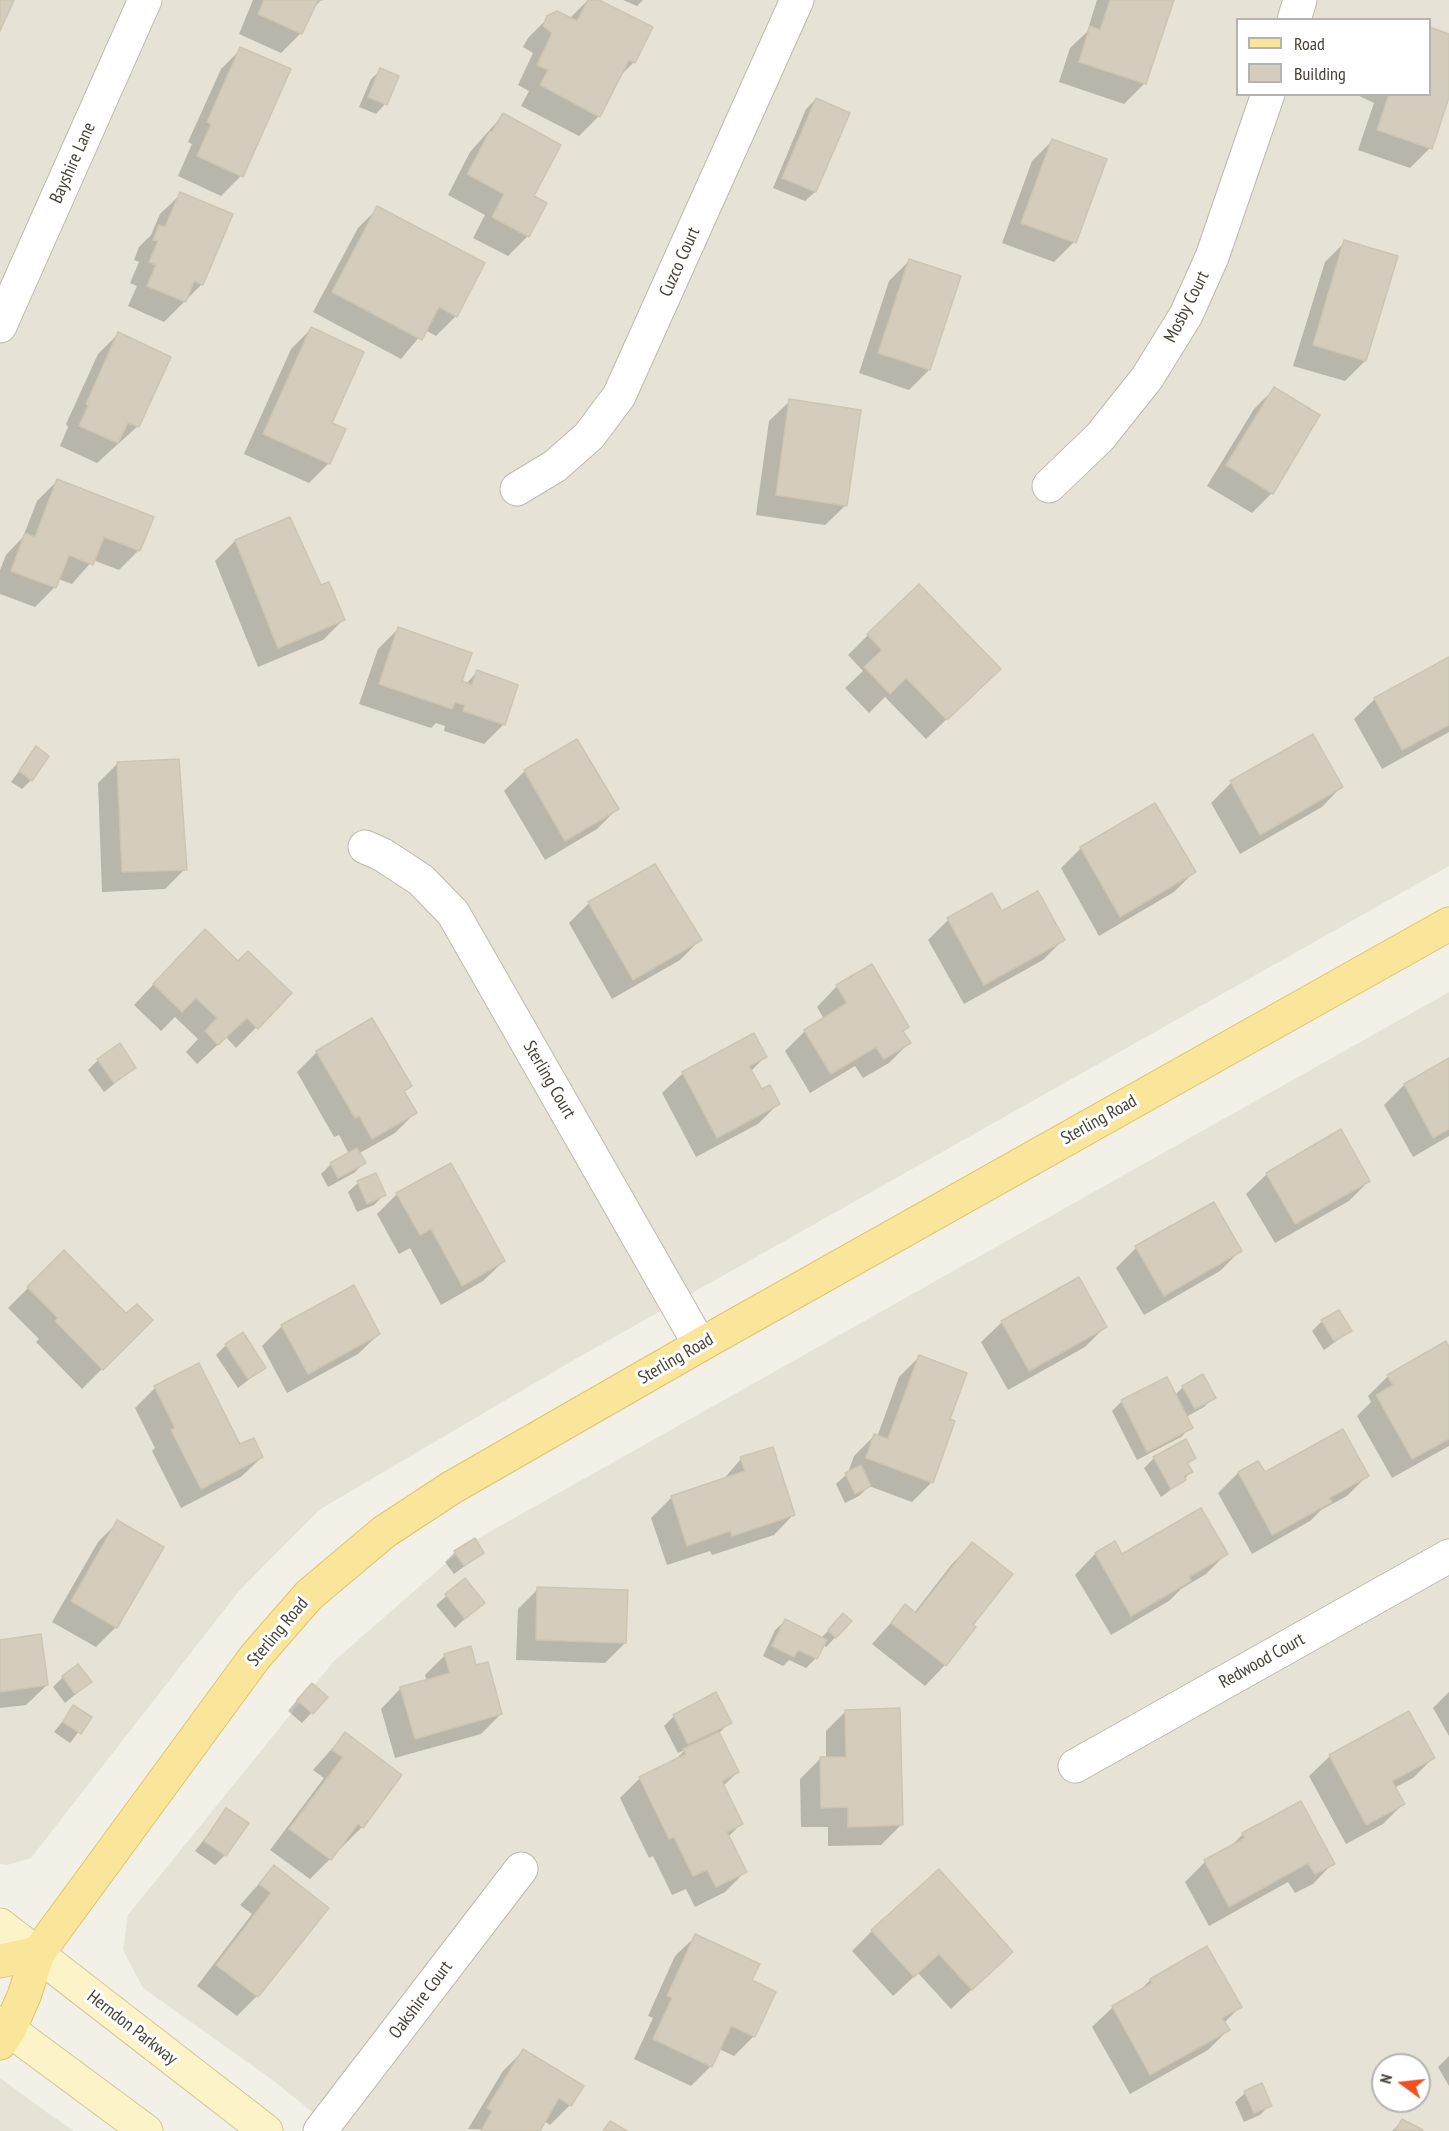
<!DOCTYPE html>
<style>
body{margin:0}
#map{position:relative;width:1449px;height:2131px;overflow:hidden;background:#f3f0e7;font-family:"PT Sans Narrow",sans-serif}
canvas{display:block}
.legend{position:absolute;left:1236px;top:18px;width:195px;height:78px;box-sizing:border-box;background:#fff;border:2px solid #b5b3af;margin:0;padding:8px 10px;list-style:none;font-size:18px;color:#464136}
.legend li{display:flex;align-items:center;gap:12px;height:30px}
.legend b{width:30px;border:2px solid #b5b3af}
.north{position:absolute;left:1371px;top:2053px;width:60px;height:60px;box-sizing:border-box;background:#fff;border:2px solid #b5b3af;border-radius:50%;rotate:285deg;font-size:16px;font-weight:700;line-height:24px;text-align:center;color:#464136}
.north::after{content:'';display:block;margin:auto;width:21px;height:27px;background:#f05122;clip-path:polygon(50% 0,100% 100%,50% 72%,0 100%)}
</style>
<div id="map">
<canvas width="1449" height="2131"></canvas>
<ul class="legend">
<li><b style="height:8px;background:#f9e69a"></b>Road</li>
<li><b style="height:16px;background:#d4cdbd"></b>Building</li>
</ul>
<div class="north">N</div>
</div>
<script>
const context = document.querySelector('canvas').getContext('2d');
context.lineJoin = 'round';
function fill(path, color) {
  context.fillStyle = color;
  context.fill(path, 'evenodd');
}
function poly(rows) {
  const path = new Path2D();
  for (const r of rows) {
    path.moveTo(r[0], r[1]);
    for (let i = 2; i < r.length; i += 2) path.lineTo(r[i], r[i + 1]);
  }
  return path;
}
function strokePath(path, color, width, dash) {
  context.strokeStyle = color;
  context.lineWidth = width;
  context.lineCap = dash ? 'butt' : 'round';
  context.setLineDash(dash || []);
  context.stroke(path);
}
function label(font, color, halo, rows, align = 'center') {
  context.font = font + ' "PT Sans Narrow",sans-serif';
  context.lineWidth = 6;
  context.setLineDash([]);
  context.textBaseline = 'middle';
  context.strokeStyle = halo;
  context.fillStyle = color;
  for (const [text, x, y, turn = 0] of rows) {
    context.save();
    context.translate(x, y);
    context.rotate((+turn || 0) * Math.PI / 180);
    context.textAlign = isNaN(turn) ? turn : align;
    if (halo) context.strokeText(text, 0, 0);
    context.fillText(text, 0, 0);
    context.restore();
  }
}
const residential = poly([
 [0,0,1449,0,1449,866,579,1357,319,1510,239,1591,31,1858,7,1865,0,1864],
 [1238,20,1430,20,1430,94,1238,94],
 [1449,992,1449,2131,336,2131,271,2079,143,1988,123,1950,128,1915,333,1662,468,1544],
 [1383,2065,1419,2065,1419,2101,1383,2101],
 [0,2078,48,2113,74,2131,0,2131]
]);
const shadow = poly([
 [253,0,321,0,312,10,301,33,281,53,239,34],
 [588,0,596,0,634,62,618,78,599,116,579,136,521,106,529,91,518,85,533,53,523,47,528,38,548,18,569,19],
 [623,0,643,0,637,6],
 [1097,0,1173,0,1145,83,1124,104,1059,82,1070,48,1087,32],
 [1430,29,1449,35,1449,93,1430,148,1410,168,1358,150,1374,103,1355,94,1430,94],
 [241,49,241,176,221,196,178,176,192,144,188,142,221,69],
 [381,70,385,104,376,114,359,107,371,79],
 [816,99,848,113,815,192,805,201,773,188,806,109],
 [503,115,532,197,545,203,528,236,508,256,473,238,485,215,448,195,470,152],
 [1052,141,1074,242,1054,262,1002,243,1032,161],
 [181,194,202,284,164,322,128,306,137,286,130,283,139,262,134,260,139,247,151,235,160,214],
 [378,208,456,316,436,336,425,330,401,359,313,312,358,228],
 [1345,242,1396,257,1365,361,1345,381,1293,366,1325,262],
 [909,261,959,277,929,370,909,390,859,373,889,281],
 [311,329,330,424,329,463,309,483,244,454,291,349],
 [118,334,138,426,97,463,60,446,68,427,66,424,98,354],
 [1274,389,1272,493,1252,513,1207,486,1254,409],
 [790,401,846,505,825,525,756,515,769,421],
 [57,481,139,550,119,570,93,560,72,584,58,579,55,587,35,607,0,594,0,570,6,555,23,537,37,501],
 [235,541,321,587,343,620,323,640,258,667,215,561],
 [398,629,460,682,466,684,477,672,504,724,484,744,444,731,445,726,436,723,431,728,359,704,378,649],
 [868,635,978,689,926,739,885,697,869,713,845,688,863,671,848,655],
 [1449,658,1449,732,1382,769,1354,719,1375,699],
 [576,741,617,809,597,829,545,860,504,791,525,771],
 [36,748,31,780,22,789,11,782],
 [118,763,185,869,165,889,102,892,98,783],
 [1231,783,1342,786,1322,807,1240,854,1211,803],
 [1081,848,1194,872,1174,892,1099,936,1061,868],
 [589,903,700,940,680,960,612,999,569,923],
 [948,920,1063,940,1043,960,964,1004,928,940],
 [185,951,238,963,290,993,236,1048,226,1037,197,1064,186,1052,198,1039,175,1017,161,1031,134,1005],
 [837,986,902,1032,909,1043,889,1063,863,1078,855,1066,810,1093,785,1051,805,1031,824,1019,817,1007],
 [753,1035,765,1057,751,1071,761,1091,778,1104,758,1124,696,1157,662,1093,683,1073],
 [317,1052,410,1086,404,1092,415,1113,395,1133,358,1154,364,1163,354,1173,328,1187,321,1174,331,1164,349,1154,339,1135,334,1137,297,1072],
 [98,1060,134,1068,104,1092,88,1070],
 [1449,1060,1449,1136,1413,1157,1384,1105,1404,1085],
 [1267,1174,1369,1181,1349,1201,1275,1243,1246,1194],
 [358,1183,384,1195,374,1205,357,1212,348,1192],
 [397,1194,504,1261,483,1281,441,1305,410,1248,399,1254,377,1214],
 [1136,1248,1240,1251,1220,1271,1144,1315,1116,1268],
 [64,1252,126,1315,151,1320,82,1389,36,1342,39,1339,8,1308],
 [1078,1279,1105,1327,1085,1347,1008,1390,981,1342,1002,1322],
 [353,1287,379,1334,358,1354,287,1393,262,1346,282,1326],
 [1322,1321,1350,1331,1324,1350,1312,1331],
 [226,1345,264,1368,238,1388,216,1355],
 [1449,1350,1449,1446,1392,1478,1357,1416,1371,1402,1368,1396,1388,1376],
 [919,1357,948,1420,932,1482,912,1502,869,1486,859,1496,845,1503,836,1484,848,1473,854,1456,874,1436,877,1437,899,1377],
 [1166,1379,1175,1395,1183,1387,1214,1397,1204,1407,1186,1417,1191,1427,1181,1437,1137,1460,1112,1411,1121,1402],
 [155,1388,240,1446,262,1457,241,1477,181,1508,152,1451,155,1448,135,1408],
 [1195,1457,1187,1465,1191,1471,1184,1480,1161,1497,1144,1468,1154,1458],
 [741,1459,794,1514,774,1535,712,1555,710,1551,667,1565,651,1518,671,1498,722,1481],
 [1257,1463,1264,1474,1367,1476,1347,1496,1321,1510,1310,1521,1252,1554,1218,1493,1238,1473],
 [118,1522,116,1627,96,1647,52,1622,98,1542],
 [1114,1543,1122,1556,1226,1554,1206,1574,1181,1589,1169,1601,1111,1635,1075,1575,1095,1554],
 [972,1544,971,1625,974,1628,945,1665,925,1686,872,1644,906,1606,914,1613,952,1564],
 [455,1552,482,1553,454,1574,445,1562],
 [465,1580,483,1602,455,1628,436,1605],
 [538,1589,625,1643,605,1663,516,1660,518,1609],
 [785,1621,821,1638,834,1625,850,1622,826,1647,823,1644,816,1658,806,1668,789,1660,783,1666,763,1656,775,1630],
 [0,1642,47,1685,26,1705,0,1708],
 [445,1655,475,1667,501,1714,481,1734,395,1758,381,1709,401,1688,427,1681,425,1675],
 [63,1677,90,1682,65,1703,53,1687],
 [1449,1692,1449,1736,1433,1708],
 [302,1694,326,1697,302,1723,288,1711],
 [74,1707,90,1717,70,1743,54,1732],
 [846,1711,901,1825,881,1845,828,1846,828,1827,801,1827,800,1779,820,1759,826,1759,826,1731],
 [674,1716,730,1722,719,1733,738,1772,723,1786,741,1824,728,1837,745,1872,725,1892,695,1907,686,1889,672,1895,653,1856,649,1858,620,1798,640,1778,673,1762,685,1750,678,1753,664,1726],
 [345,1734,362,1827,310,1879,270,1850,324,1778,313,1770],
 [1330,1756,1433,1758,1413,1778,1394,1788,1403,1804,1383,1824,1346,1844,1309,1776],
 [227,1810,225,1855,215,1865,195,1851],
 [1243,1834,1333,1863,1313,1884,1295,1893,1288,1882,1209,1926,1185,1882,1205,1862,1229,1848],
 [274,1867,327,1908,257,1996,237,2016,197,1986,252,1914,240,1905],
 [872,1931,1011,1952,951,2009,918,1973,893,1996,852,1951],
 [696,1936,750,1981,754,2036,734,2056,719,2049,711,2066,691,2086,634,2059,653,2018,648,2016,675,1956],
 [1207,1948,1240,2007,1224,2023,1228,2030,1208,2050,1130,2094,1092,2027,1113,2007,1138,1993,1150,1980],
 [523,2051,570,2105,550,2125,544,2121,538,2131,468,2129,503,2071],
 [1449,2056,1449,2086,1438,2067],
 [1245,2093,1270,2105,1260,2115,1244,2122,1235,2102],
 [1402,2121,1421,2131,1392,2131]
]);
const building = poly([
 [0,0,14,0,0,31,0,0],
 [264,0,323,0,318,0,302,34,258,14,264,0],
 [588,0,599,0,653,27,635,63,629,60,600,117,540,85,548,70,537,65,552,33,543,26,547,16,557,11,577,21,588,0],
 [1110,0,1174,0,1146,84,1079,62,1090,26,1100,30,1110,0],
 [1430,27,1449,34,1449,97,1432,149,1377,130,1389,94,1430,94,1430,27],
 [240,47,291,69,243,177,197,156,211,124,207,122,240,47],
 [380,68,399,76,387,105,368,97,380,68],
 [816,98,850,113,816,192,782,178,816,98],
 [503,113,561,145,534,196,547,203,529,237,492,217,504,194,467,174,490,131,492,132,503,113],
 [1052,139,1107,159,1076,243,1021,223,1052,139],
 [180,192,233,214,203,285,194,281,186,302,147,286,156,265,149,262,158,241,153,240,159,225,165,227,180,192],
 [377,206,485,263,457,317,439,307,422,340,332,292,377,206],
 [1344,240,1398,256,1366,361,1313,345,1344,240],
 [909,259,961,276,930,370,878,353,909,259],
 [311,327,364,352,332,423,346,429,330,464,263,434,311,327],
 [118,332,171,357,139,427,128,423,118,443,79,426,88,406,86,404,118,332],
 [1274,387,1320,415,1273,494,1226,465,1274,387],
 [789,399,861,410,847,506,776,495,789,399],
 [57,479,154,517,140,551,104,537,93,565,69,555,56,588,11,571,25,533,35,537,57,479],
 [290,517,321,585,329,582,345,620,278,648,235,540,290,517],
 [919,584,1001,669,947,720,906,678,890,694,864,667,882,650,867,634,919,584],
 [398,627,472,653,462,681,472,685,477,670,518,685,505,725,463,711,465,705,455,702,452,709,379,684,398,627],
 [1449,657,1449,725,1402,750,1374,698,1449,657],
 [1313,734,1343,787,1260,835,1230,781,1313,734],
 [577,739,619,809,565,841,524,770,577,739],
 [36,746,49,756,32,781,19,771,36,746],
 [179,759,187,870,122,872,117,762,179,759],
 [1155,803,1196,872,1120,917,1080,847,1155,803],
 [655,864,702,940,633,980,588,902,655,864],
 [1038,891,1065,940,984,985,947,918,992,893,1002,911,1038,891],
 [205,929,238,961,248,951,292,993,258,1029,247,1018,218,1045,205,1031,217,1018,196,998,182,1012,153,984,205,929],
 [872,964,909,1027,903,1031,911,1043,884,1059,876,1047,831,1074,804,1030,847,1003,836,985,872,964],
 [372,1018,412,1086,404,1091,417,1113,372,1139,359,1116,355,1118,316,1051,372,1018],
 [754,1033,767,1057,749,1066,762,1089,770,1085,780,1104,717,1138,682,1072,754,1033],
 [120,1043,136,1068,114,1083,97,1059,120,1043],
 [1449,1058,1449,1129,1433,1138,1404,1084,1449,1058],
 [1341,1129,1370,1181,1295,1224,1266,1173,1341,1129],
 [357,1148,366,1163,338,1178,330,1163,357,1148],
 [451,1163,505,1261,462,1286,431,1229,420,1235,396,1193,451,1163],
 [376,1173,386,1195,367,1204,357,1181,376,1173],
 [1214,1202,1242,1251,1164,1296,1135,1246,1214,1202],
 [64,1250,126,1313,137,1304,153,1320,103,1370,55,1321,58,1318,27,1287,64,1250],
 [1079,1277,1107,1327,1029,1371,1001,1321,1079,1277],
 [354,1285,380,1334,308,1374,281,1325,354,1285],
 [1339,1310,1352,1331,1334,1341,1321,1320,1339,1310],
 [243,1332,266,1368,248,1379,225,1344,243,1332],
 [1446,1341,1449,1347,1449,1439,1412,1459,1376,1395,1393,1385,1387,1375,1446,1341],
 [919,1355,967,1373,950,1419,955,1421,933,1483,866,1458,874,1434,888,1439,919,1355],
 [199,1363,240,1444,254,1438,263,1457,201,1489,171,1430,175,1428,154,1386,199,1363],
 [1203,1374,1216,1398,1195,1409,1182,1386,1203,1374],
 [1167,1377,1193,1428,1147,1452,1121,1400,1167,1377],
 [1343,1429,1369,1476,1329,1498,1332,1502,1272,1535,1238,1472,1258,1461,1265,1472,1343,1429],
 [1186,1439,1196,1458,1187,1463,1193,1472,1184,1476,1186,1480,1171,1489,1153,1457,1186,1439],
 [773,1447,795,1515,732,1536,730,1531,687,1546,671,1496,745,1471,740,1457,773,1447],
 [861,1465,871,1486,855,1494,845,1473,861,1465],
 [1201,1508,1228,1554,1189,1577,1191,1581,1131,1616,1095,1553,1115,1541,1122,1554,1201,1508],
 [117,1520,164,1547,117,1628,71,1601,117,1520],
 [475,1538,484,1553,464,1566,454,1551,475,1538],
 [972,1542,1013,1574,973,1625,976,1627,946,1666,891,1623,905,1604,916,1613,972,1542],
 [465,1578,485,1603,465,1619,445,1594,465,1578],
 [537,1587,628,1590,626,1643,536,1640,537,1587],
 [843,1613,852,1621,836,1638,828,1630,843,1613],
 [785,1619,827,1640,817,1659,798,1650,794,1657,772,1646,785,1619],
 [41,1634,48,1685,0,1692,0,1640,41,1634],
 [471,1646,476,1665,488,1662,502,1714,415,1739,400,1687,450,1673,444,1654,471,1646],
 [78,1664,92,1682,75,1694,62,1676,78,1664],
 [312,1683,328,1697,313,1714,297,1700,312,1683],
 [716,1692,732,1723,688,1744,673,1715,716,1692],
 [73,1705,92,1717,81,1734,63,1722,73,1705],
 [900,1708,903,1825,848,1827,848,1807,821,1808,820,1757,846,1757,845,1710,900,1708],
 [1409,1711,1435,1758,1392,1781,1405,1804,1366,1825,1329,1755,1409,1711],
 [345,1732,402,1775,363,1828,358,1824,331,1860,289,1829,343,1757,332,1750,345,1732],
 [719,1732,739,1772,722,1781,743,1824,727,1832,747,1872,716,1887,707,1870,693,1876,674,1837,669,1839,639,1777,686,1754,683,1749,719,1732],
 [1301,1801,1335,1864,1315,1874,1308,1863,1229,1907,1204,1860,1245,1838,1242,1833,1301,1801],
 [226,1808,249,1823,226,1856,204,1841,226,1808],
 [274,1865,329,1908,258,1997,216,1965,271,1893,259,1884,274,1865],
 [939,1869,1013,1952,972,1990,939,1954,914,1977,871,1930,939,1869],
 [695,1934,760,1964,752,1980,776,1992,755,2037,731,2026,712,2067,653,2039,672,1998,667,1996,695,1934],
 [1207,1946,1242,2007,1222,2018,1230,2030,1150,2075,1112,2006,1152,1983,1150,1979,1207,1946],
 [523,2049,584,2086,571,2106,559,2098,540,2131,481,2131,492,2111,487,2108,523,2049],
 [1262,2083,1272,2106,1254,2113,1244,2091,1262,2083],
 [1402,2119,1423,2130,1395,2131,1402,2119],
 [610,2121,627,2131,603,2131,610,2121]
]);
const street = poly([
 [1294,20,1300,0],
 [0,326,145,0],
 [1049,486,1100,437,1147,378,1186,315,1212,257,1268,94],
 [517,489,555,466,589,436,619,396,797,0],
 [365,847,383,855,421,880,453,913,700,1345],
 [1075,1766,1449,1556],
 [320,2131,521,1869]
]);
const secondary = poly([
 [0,1925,266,2131],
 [0,2023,146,2131]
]);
const primary = poly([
 [0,1961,38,1953],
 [0,2043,9,2030,24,1996,38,1953,255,1657,309,1595,384,1532,451,1488,700,1345,1449,924]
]);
const streetNames = [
 ["Bayshire Lane",73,163,-66],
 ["Cuzco Court",680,262,-66],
 ["Mosby Court",1187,307,-63],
 ["Sterling Court",549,1080,60],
 ["Sterling Road",1099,1120,-29],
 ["Sterling Road",676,1359,-30],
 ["Sterling Road",278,1632,-50],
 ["Redwood Court",1262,1661,-29],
 ["Oakshire Court",421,2000,-53],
 ["Herndon Parkway",132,2028,38]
];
fill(residential, '#e6e3d6');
fill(shadow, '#0003');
fill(building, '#d4cdbd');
strokePath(building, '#cec5b1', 1.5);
strokePath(street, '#beb9aa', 35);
strokePath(secondary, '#d1c698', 35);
strokePath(primary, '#dec56a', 35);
strokePath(street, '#fff', 33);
strokePath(secondary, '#fcf4c8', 33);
strokePath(primary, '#f9e69a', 33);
label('18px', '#464136', '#fff', streetNames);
</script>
